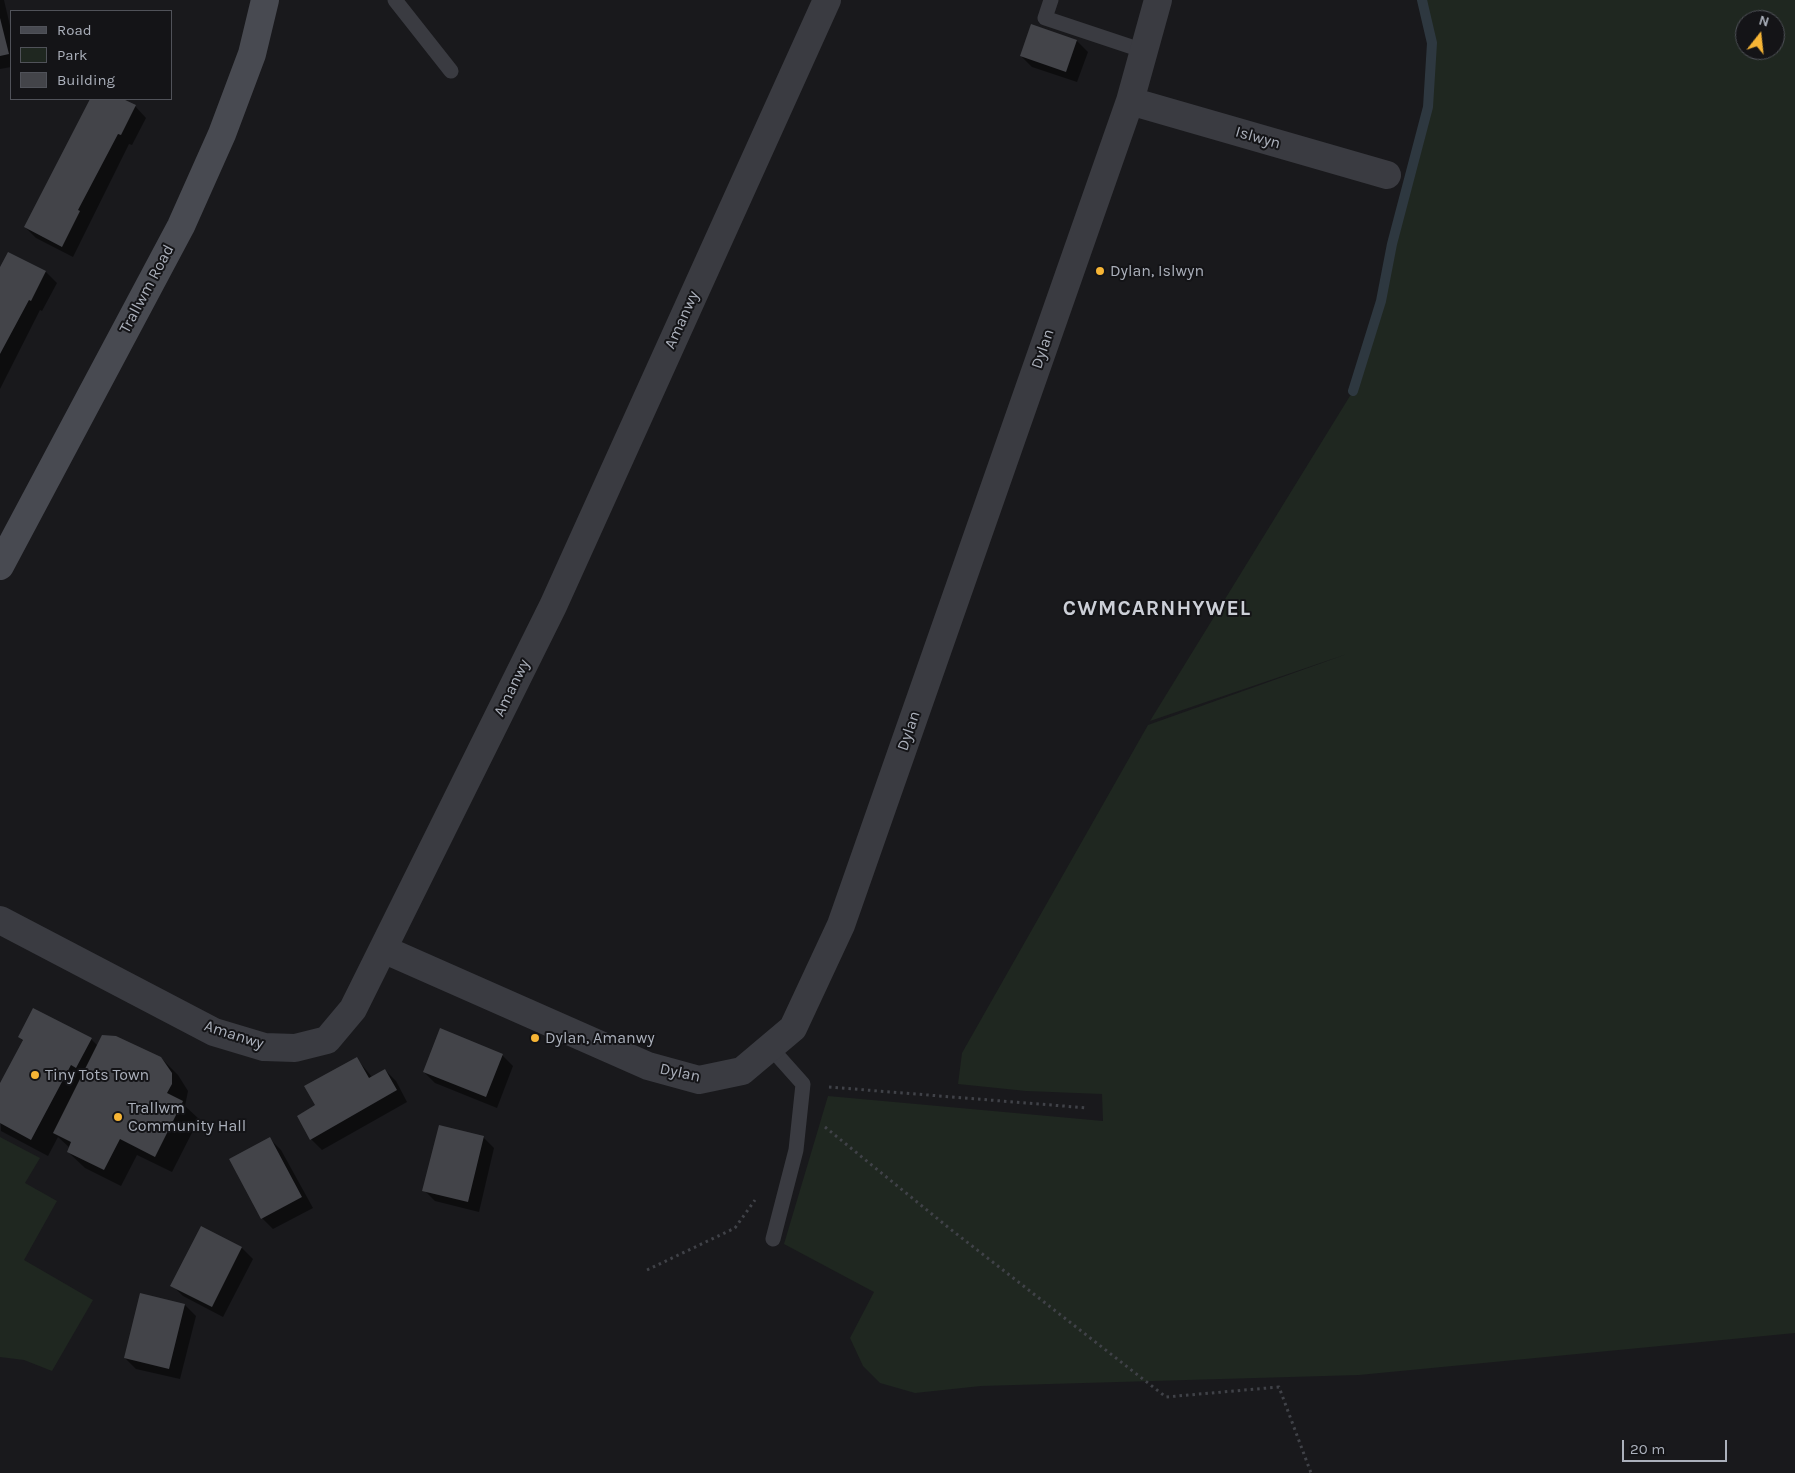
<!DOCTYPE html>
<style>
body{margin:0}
#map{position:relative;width:1795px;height:1473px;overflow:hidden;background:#19191c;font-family:Karla,sans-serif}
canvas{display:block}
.legend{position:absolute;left:10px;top:10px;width:162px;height:90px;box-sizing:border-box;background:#141417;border:1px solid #505259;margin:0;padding:6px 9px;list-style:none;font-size:15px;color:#abb0bb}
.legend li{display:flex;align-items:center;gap:10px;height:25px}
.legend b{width:25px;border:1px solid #505259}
.north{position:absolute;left:1735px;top:10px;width:50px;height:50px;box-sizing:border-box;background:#141417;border:1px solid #505259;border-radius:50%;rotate:16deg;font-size:14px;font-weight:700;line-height:20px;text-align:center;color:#abb0bb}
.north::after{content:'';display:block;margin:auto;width:18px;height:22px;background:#f7b535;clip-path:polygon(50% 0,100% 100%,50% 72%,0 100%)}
.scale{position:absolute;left:1622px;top:1440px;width:105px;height:22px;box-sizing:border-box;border:2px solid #abb0bb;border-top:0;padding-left:6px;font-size:15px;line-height:18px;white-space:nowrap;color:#abb0bb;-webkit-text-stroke:4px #141417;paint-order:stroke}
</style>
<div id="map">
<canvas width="1795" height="1473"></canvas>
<ul class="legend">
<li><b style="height:6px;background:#484a51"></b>Road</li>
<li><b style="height:14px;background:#1f2720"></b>Park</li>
<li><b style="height:14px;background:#434449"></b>Building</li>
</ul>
<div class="north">N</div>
<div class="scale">20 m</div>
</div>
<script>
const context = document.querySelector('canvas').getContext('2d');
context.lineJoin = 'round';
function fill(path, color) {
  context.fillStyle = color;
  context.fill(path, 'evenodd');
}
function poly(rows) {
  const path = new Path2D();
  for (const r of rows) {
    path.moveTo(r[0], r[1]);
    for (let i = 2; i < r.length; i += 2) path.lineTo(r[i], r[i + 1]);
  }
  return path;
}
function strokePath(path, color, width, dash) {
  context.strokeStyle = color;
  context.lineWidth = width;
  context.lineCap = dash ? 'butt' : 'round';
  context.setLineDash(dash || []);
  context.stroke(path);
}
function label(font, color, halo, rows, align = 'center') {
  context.font = font + ' Karla,sans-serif';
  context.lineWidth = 4;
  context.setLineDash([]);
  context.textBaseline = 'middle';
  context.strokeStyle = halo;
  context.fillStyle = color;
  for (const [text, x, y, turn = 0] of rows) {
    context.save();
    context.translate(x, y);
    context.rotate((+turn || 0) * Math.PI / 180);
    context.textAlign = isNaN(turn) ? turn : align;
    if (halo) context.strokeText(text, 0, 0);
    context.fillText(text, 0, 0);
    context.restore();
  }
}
const green = poly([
 [1422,0,1795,0,1795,1333,1359,1375,981,1386,915,1393,880,1383,863,1366,850,1338,874,1292,784,1244,828,1096,1103,1121,1102,1094,1026,1091,958,1084,962,1053,1148,725,1347,654,1150,721,1353,391,1381,301,1392,244,1428,107,1432,43],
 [1745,20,1775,20,1775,50,1745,50],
 [0,1137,40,1158,25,1183,57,1201,24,1260,93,1300,52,1371,24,1360,0,1357]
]);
const shadow = poly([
 [0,0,4,0,11,30,11,67,0,69],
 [1032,26,1077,41,1088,52,1077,82,1032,67,1021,56],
 [92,99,121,99,135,106,146,118,132,145,129,144,73,257,36,238,25,227],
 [8,253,46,272,57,283,42,311,40,310,0,389,0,270],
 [19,1037,91,1039,98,1046,161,1058,178,1075,188,1091,185,1106,199,1119,172,1172,137,1155,121,1186,85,1168,68,1152,70,1148,58,1137,48,1156,1,1131,0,1086,23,1041],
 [502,1055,513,1066,497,1108,435,1083,424,1072],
 [356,1058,372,1077,385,1070,396,1081,407,1102,322,1150,311,1139,317,1106],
 [483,1137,494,1148,479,1212,435,1201,424,1190],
 [270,1139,281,1150,313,1208,273,1229,262,1218],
 [201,1227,242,1248,253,1259,223,1317,183,1296,172,1285],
 [185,1305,196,1316,180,1379,136,1369,125,1358]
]);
const stream = poly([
 [1353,391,1381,301,1392,244,1428,107,1432,43,1422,0]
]);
const building = poly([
 [0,18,9,54,0,56],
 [1031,24,1077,40,1066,72,1020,56],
 [90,99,123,99,136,105,121,135,118,134,78,210,80,211,62,247,24,227],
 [8,252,46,271,31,301,29,300,0,354,0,267],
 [33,1008,92,1038,76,1068,71,1065,31,1140,0,1123,0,1083,23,1040,18,1037],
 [440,1028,503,1054,486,1097,423,1072],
 [102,1035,116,1036,161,1057,172,1073,172,1084,167,1093,183,1101,155,1157,120,1139,104,1170,67,1152,71,1142,53,1133],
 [357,1057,369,1078,385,1069,397,1090,310,1140,297,1116,315,1105,304,1086],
 [439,1125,484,1136,468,1202,422,1191],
 [270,1137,302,1197,261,1219,229,1159],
 [201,1226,242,1247,212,1307,170,1286],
 [140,1293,185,1304,169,1369,124,1358]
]);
const path = poly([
 [829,1087,1088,1108],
 [825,1127,949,1228,1166,1397,1279,1387,1311,1473],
 [647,1270,735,1228,755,1200]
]);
const lane = poly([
 [395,0,451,71],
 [1051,0,1045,18,1144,51],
 [770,1047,803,1084,796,1150,773,1239]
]);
const street = poly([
 [1130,101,1387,175],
 [0,920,214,1032,264,1047,295,1048,327,1040,353,1009,553,606,827,0],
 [383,949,648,1066,699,1080,742,1071,793,1028,841,925,1130,101,1158,0]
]);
const secondary = poly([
 [0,566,181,226,222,134,252,54,265,0]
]);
const markers = [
 [1100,271,5,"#f7b535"],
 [535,1038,5,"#f7b535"],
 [35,1075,5,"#f7b535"],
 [118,1117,5,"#f7b535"]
];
const streetNames = [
 ["Islwyn",1258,138,16],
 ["Trallwm Road",147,289,-62],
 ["Amanwy",682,320,-66],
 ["Dylan",1043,349,-71],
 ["Amanwy",512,688,-64],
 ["Dylan",909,731,-71],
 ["Amanwy",234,1035,18],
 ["Dylan",680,1073,12]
];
const poiNames = [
 ["Dylan, Islwyn",1110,271],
 ["Dylan, Amanwy",545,1038],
 ["Tiny Tots Town",45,1075],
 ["Trallwm",128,1108],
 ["Community Hall",128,1126]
];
const districtNames = [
 ["CWMCARNHYWEL",1157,609]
];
fill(green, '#1f2720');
fill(shadow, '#0007');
strokePath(stream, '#2e3840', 10);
fill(building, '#434449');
strokePath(path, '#404248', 3, [2.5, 4]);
strokePath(lane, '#3a3b41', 15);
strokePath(street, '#3a3b41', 28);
strokePath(secondary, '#484a51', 28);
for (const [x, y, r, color] of markers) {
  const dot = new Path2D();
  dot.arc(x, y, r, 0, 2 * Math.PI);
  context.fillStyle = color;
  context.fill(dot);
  strokePath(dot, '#141417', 2);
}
label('16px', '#abb0bb', '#141417', streetNames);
label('16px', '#abb0bb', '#141417', poiNames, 'left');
context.letterSpacing = '1px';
label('bold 21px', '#cccfd7', '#141417', districtNames);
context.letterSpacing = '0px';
</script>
